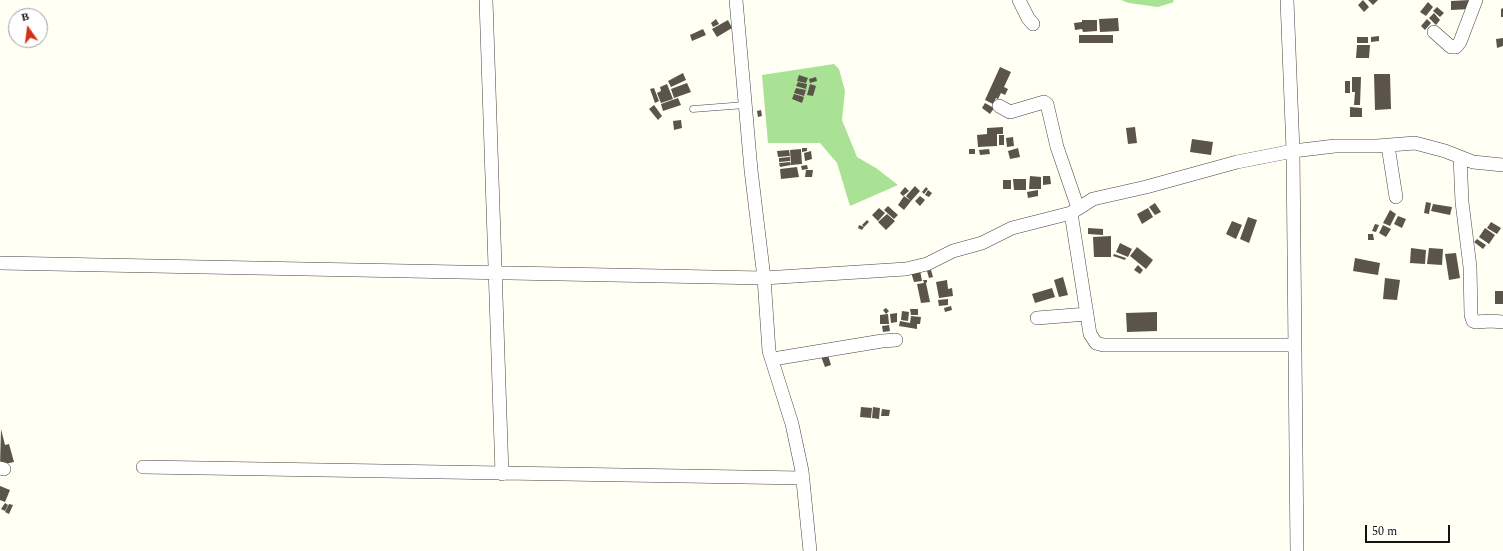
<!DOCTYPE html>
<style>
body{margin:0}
#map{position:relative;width:1503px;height:551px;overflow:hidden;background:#fffff4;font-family:Spectral,serif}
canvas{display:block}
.north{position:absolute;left:8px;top:8px;width:40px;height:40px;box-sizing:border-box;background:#fff;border:1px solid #a0a0a0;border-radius:50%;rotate:346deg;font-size:11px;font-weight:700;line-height:16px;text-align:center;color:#111}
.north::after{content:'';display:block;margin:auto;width:14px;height:18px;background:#d33116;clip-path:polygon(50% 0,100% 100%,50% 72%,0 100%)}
.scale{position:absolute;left:1365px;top:525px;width:85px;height:18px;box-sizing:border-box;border:2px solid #111;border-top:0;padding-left:5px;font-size:12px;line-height:14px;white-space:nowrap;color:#111;-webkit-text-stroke:3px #fff;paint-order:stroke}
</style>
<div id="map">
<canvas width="1503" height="551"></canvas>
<div class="north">B</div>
<div class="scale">50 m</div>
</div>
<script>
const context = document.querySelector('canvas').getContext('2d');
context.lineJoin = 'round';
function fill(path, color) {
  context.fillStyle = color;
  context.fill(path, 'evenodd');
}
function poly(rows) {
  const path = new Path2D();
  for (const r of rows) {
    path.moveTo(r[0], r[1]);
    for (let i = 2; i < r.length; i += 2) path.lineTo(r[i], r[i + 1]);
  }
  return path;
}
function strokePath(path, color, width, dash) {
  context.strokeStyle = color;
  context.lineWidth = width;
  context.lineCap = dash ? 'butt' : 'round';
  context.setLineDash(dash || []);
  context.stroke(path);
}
const forest = poly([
 [1121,0,1173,0,1174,2,1158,7,1129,3],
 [834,64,839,69,845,91,842,120,857,157,876,168,898,185,850,206,837,163,820,143,768,143,762,75]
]);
const building = poly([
 [1363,0,1369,7,1364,12,1358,5],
 [1368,0,1378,0,1373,5],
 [1470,0,1470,9,1451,10,1451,1],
 [1428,2,1433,7,1426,16,1420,12],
 [1437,7,1444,13,1440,17,1433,11],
 [1503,8,1503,17,1501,17,1501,9],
 [1434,13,1440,20,1436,25,1429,18],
 [1118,18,1119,31,1100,32,1099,19],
 [716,19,719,24,713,27,711,23],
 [1427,19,1431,23,1425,30,1421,26],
 [728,20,732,28,717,37,712,29],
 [1082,20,1097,20,1097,31,1083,32,1082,29,1075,30,1074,23,1082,22],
 [703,29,706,35,692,41,690,35],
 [1079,35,1113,35,1113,43,1079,43],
 [1379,36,1379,41,1371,42,1371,37],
 [1357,37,1368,37,1368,43,1357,43],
 [1503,38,1503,46,1497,48,1496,39],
 [1357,45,1370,45,1369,58,1356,58],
 [1000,67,1011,72,1004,87,1008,89,1005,95,1001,93,998,99,996,98,993,104,985,100],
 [683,73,686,80,671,87,668,81],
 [1374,74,1390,74,1391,109,1375,110],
 [799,75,808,78,806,83,797,81],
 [816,77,817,81,810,83,809,79],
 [1352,77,1361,77,1360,105,1354,105,1355,92,1352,92],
 [1345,81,1350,81,1350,93,1345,93],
 [798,82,807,84,806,89,796,86],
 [687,83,691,92,674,98,671,89],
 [667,84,673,99,661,103,657,93,661,91,660,87],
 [810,84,816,86,813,96,807,95],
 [654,88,659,101,655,103,650,89],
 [796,88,806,90,804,96,794,93],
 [794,94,804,97,802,103,792,99],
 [678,98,681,105,663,111,661,104],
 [985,103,994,108,990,114,982,108],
 [654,105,662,116,658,120,649,109],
 [1350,107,1362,108,1362,117,1350,117],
 [761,110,762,116,758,117,757,111],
 [681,120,682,128,674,130,673,121],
 [1003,127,1003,134,997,134,997,146,978,147,977,135,987,134,987,128],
 [1135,127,1137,143,1128,144,1126,128],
 [999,135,1004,135,1004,145,999,145],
 [1013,137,1014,146,1007,147,1006,138],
 [1192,139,1213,142,1211,155,1190,152],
 [802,148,807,148,807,151,802,152],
 [1018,148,1020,157,1010,159,1008,151],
 [801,149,802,164,791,165,790,150],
 [969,149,975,149,975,154,969,154],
 [989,149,990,154,980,155,979,150],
 [789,150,790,156,778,157,777,151],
 [811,151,812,159,805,161,804,153],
 [790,157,790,161,779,162,779,158],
 [790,162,791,165,780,167,779,163],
 [807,165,808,169,802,170,801,166],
 [797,167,799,177,781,179,780,169],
 [806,170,813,170,812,177,805,177],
 [1030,176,1041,177,1041,189,1029,189],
 [1043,176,1050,176,1051,184,1043,185],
 [1013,179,1026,179,1026,190,1014,190],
 [1003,180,1011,180,1011,189,1003,189],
 [915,186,920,191,911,201,906,196],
 [905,187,909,191,903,196,900,193],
 [926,187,928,189,924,194,922,192],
 [928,190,932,193,929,197,925,195],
 [1038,190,1038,196,1028,198,1027,192],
 [904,196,911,201,904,210,898,205],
 [920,196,925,200,920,206,915,201],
 [1426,202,1431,203,1429,214,1424,213],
 [1155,203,1161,212,1155,215,1149,207],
 [1433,204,1452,207,1450,215,1431,211],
 [888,206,898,215,894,219,884,210],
 [879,208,885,213,878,221,872,215],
 [1148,208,1153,217,1142,224,1137,214],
 [1390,210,1396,214,1390,226,1383,223],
 [887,214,895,221,886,230,878,222],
 [1398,216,1406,219,1402,228,1394,224],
 [1248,217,1257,220,1249,243,1240,239],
 [867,220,869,222,864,227,862,225],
 [1232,221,1242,225,1236,239,1226,234],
 [1491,222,1501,228,1497,234,1487,228],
 [1375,224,1379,225,1376,232,1372,231],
 [859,225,864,227,862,230,858,228],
 [1383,225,1391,229,1386,237,1379,233],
 [1088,228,1103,229,1103,235,1088,234],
 [1485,228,1495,235,1489,244,1479,237],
 [1368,234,1373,234,1374,240,1368,240],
 [1111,236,1111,257,1094,257,1093,237],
 [1477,239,1486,245,1483,249,1474,242],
 [1120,243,1132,249,1128,257,1116,252],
 [1137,247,1153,260,1146,269,1130,256],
 [1411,248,1426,250,1425,264,1410,263],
 [1429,248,1443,249,1442,265,1427,264],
 [1456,253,1460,278,1449,280,1445,254],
 [1114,254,1126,258,1125,260,1113,256],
 [1355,258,1380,263,1378,275,1353,271],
 [1138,265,1143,270,1140,274,1134,270],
 [920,270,922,281,914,282,911,272],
 [931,270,933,277,929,278,927,271],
 [1063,277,1068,295,1059,297,1054,280],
 [1385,278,1400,280,1397,300,1383,299],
 [923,280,927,280,927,282,926,283,930,302,921,303,917,284,924,283],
 [947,280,948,289,952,288,953,296,939,298,936,282],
 [1052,288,1055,297,1035,303,1032,294],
 [1495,291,1503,291,1503,304,1495,304],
 [948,299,948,305,939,306,938,300],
 [951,306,952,310,945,312,944,308],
 [886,308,889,311,886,314,883,310],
 [910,309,918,309,918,315,911,315],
 [902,311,909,312,908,321,901,320],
 [1157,312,1157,331,1127,332,1126,313],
 [897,313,897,322,891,323,890,314],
 [888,314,889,324,880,324,880,315],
 [911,316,921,317,920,324,917,324,917,329,899,326,900,321,910,323],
 [889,325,890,331,883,332,882,326],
 [827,352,831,365,825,367,820,354],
 [861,407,872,408,871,418,860,417],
 [873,407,880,408,879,419,872,418],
 [882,409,890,410,889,416,881,416],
 [1,429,5,445,9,444,14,462,0,465],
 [0,486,10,490,5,502,0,500],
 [5,503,8,505,5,511,1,509],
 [9,504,13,505,9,514,5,512]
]);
const lane = poly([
 [693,109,745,105]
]);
const street = poly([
 [486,0,502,474],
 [736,0,751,170,764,278,769,351,792,424,802,471,810,551],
 [1019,0,1028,18,1033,24],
 [1287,0,1293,151,1297,551],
 [1434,32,1451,47,1456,47,1460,42,1476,0],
 [999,106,1010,112,1044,102,1047,104,1057,147,1078,208],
 [1388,146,1396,197],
 [1460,157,1462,202,1470,267,1471,315,1473,321,1476,322,1491,321,1503,322],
 [1071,213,1090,334,1096,343,1103,345,1294,345],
 [0,263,764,278,906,269,927,264,953,251,982,243,1012,228,1071,213,1093,199,1146,187,1237,162,1293,151,1335,146,1377,146,1415,143,1445,151,1473,162,1503,165],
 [1037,318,1087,314],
 [773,359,882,341,896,340],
 [143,467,803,478],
 [0,468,4,469]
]);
fill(forest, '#a9e295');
fill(building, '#5b544b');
strokePath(lane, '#444', 7);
strokePath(street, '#444', 14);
strokePath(lane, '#fff', 6);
strokePath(street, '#fff', 13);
</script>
